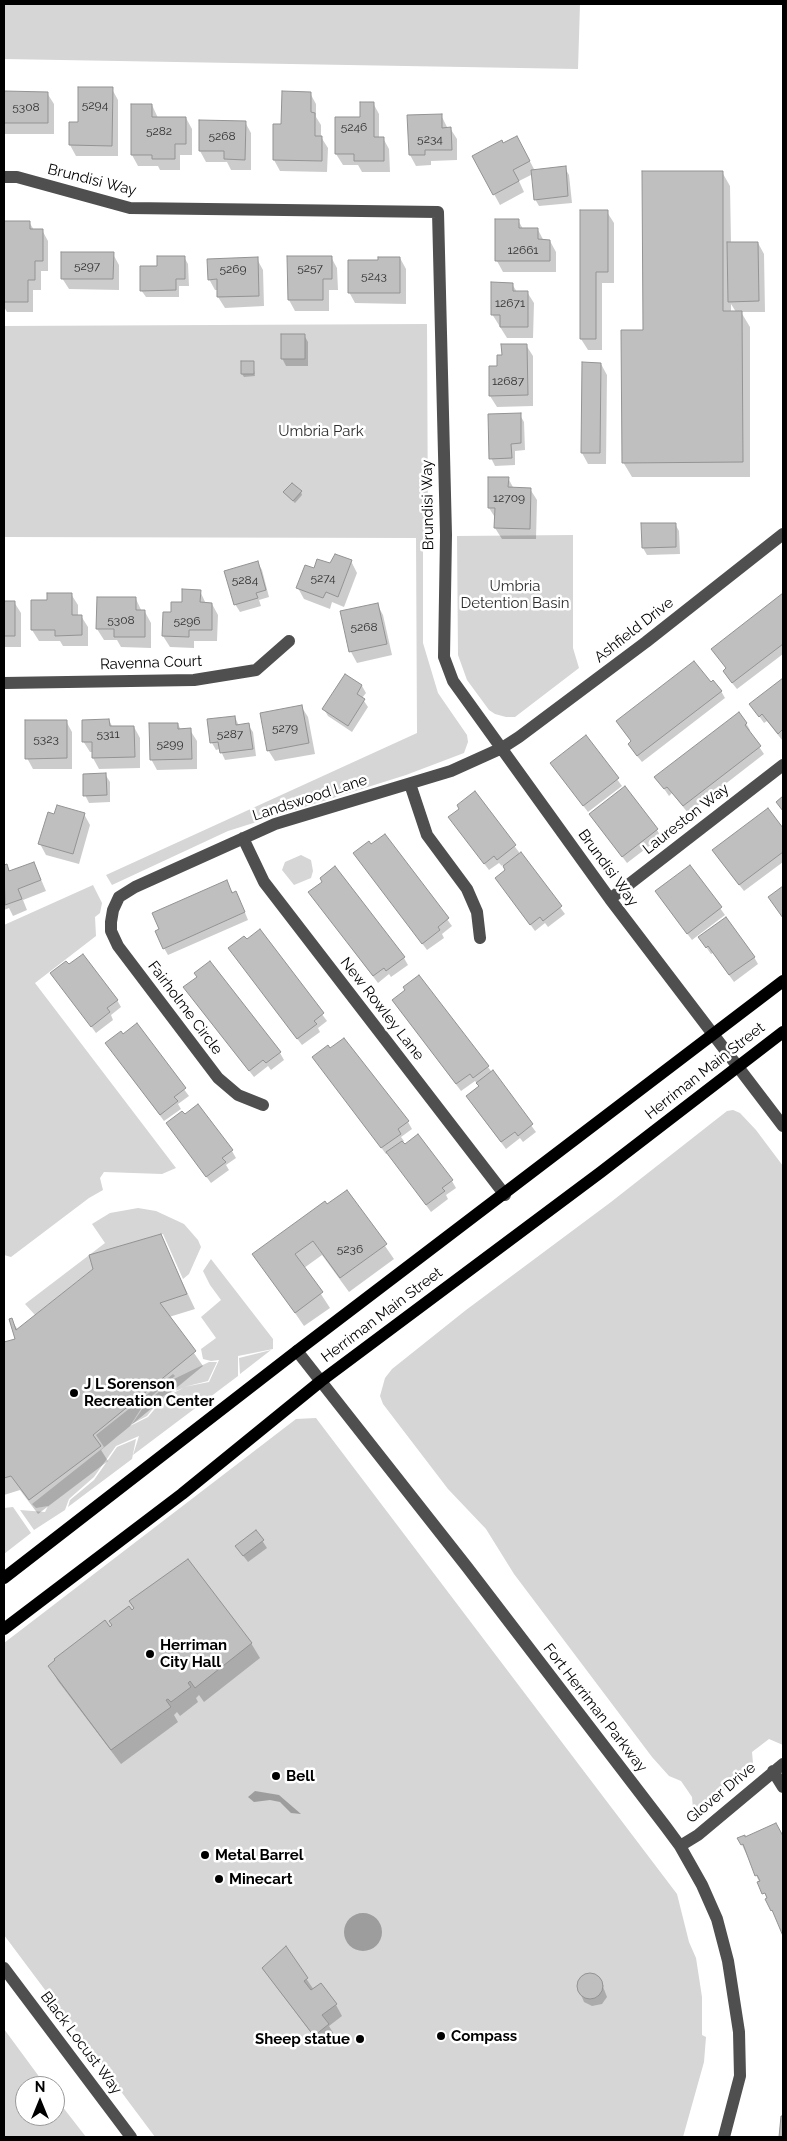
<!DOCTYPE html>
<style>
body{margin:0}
#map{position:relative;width:787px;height:2141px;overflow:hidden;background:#fff;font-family:Raleway,sans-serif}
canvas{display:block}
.frame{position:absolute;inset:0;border:5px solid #000;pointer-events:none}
.north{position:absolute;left:15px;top:2076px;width:50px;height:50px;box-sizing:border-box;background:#fff;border:1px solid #999;border-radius:50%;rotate:0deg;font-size:14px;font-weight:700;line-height:20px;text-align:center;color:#000}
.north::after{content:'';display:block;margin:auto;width:18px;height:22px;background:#000;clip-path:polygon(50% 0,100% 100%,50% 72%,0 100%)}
</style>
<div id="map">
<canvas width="787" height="2141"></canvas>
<div class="frame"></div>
<div class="north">N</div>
</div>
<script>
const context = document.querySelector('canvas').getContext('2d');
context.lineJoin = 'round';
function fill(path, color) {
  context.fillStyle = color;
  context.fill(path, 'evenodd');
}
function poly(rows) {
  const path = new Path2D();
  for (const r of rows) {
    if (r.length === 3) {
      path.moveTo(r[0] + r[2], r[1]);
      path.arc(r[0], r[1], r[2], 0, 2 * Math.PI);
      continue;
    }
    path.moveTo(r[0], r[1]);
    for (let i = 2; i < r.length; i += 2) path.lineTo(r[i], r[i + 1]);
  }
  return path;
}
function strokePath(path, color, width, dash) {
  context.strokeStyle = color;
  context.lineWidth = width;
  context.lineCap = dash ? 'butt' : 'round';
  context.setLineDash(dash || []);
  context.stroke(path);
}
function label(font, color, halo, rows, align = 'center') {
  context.font = font + ' Raleway,sans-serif';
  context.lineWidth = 5;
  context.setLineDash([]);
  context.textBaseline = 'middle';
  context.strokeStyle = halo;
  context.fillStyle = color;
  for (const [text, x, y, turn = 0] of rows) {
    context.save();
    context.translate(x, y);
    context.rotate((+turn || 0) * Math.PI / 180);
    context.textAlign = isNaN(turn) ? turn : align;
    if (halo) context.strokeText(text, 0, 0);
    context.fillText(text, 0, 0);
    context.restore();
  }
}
const green = poly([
 [4,4,580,4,578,69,4,59],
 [427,324,428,537,423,538,423,643,438,693,467,735,468,742,464,753,406,775,228,831,112,885,106,875,417,733,416,538,4,537,4,326],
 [573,535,573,648,579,668,515,717,506,717,495,714,489,710,467,680,458,655,457,536],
 [301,855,311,860,313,871,311,878,294,885,282,870,285,862],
 [93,885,102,903,100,913,95,917,96,936,35,983,176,1168,162,1174,104,1172,100,1178,103,1190,89,1198,11,1257,4,1255,4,925],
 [733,1110,740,1113,756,1130,783,1166,783,1745,769,1739,752,1752,753,1763,744,1778,693,1809,692,1797,681,1781,669,1776,652,1757,514,1574,486,1529,448,1489,383,1404,380,1396,385,1378,392,1369,466,1310,611,1202,727,1111],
 [138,1208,156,1211,184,1224,198,1240,201,1247,189,1274,183,1279,163,1234,90,1256,93,1269,35,1315,25,1304,105,1243,92,1224,110,1213],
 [211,1259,273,1339,273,1349,238,1356,238,1376,133,1455,139,1436,116,1446,94,1477,69,1499,65,1510,34,1530,20,1510,45,1512,48,1506,36,1508,32,1504,104,1447,96,1435,173,1374,175,1376,146,1401,130,1426,148,1417,164,1398,183,1388,163,1396,147,1416,132,1424,147,1402,174,1379,209,1362,217,1362,208,1381,184,1387,209,1382,219,1360,211,1361,203,1359,201,1349,216,1338,201,1317,221,1300,210,1285,203,1271],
 [271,1350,240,1374,239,1358],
 [316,1418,677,1894,689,1942,696,1958,702,1997,702,2035,706,2037,704,2062,683,2137,155,2137,4,1935,4,1643,296,1419],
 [136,1439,132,1459,68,1507,70,1500,94,1480,117,1447],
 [13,1507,31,1533,4,1554,4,1508],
 [4,2029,46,2086,25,2086,25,2116,55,2116,55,2097,86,2137,4,2137]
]);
const water = poly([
 [255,1791,279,1795,301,1814,291,1813,280,1802,270,1800,254,1802,248,1797],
 [363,1932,19]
]);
const shadow = poly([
 [112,89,118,100,118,156,76,156,70,145],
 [4,92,47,93,54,104,54,134,4,134],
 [310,93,316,104,316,117,321,125,321,137,328,148,327,172,280,171,274,160,282,126],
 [373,103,379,114,379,138,383,138,389,149,390,172,362,172,358,165,343,165,336,154],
 [152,105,158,118,186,118,192,129,192,155,180,155,180,170,160,170,158,166,138,166,132,155],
 [441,115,448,129,450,128,457,139,457,160,431,161,431,165,416,166,410,155],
 [245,122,251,133,251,170,231,170,227,162,206,162,200,151],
 [503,145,523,148,535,171,565,168,569,175,572,203,539,206,535,199,533,174,519,181,524,192,500,205,494,194],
 [722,172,730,186,731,243,758,243,764,254,765,312,741,312,750,327,750,477,632,477,623,462,644,332],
 [731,304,736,312,731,312],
 [607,212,614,223,614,283,602,283,602,350,588,350,581,339],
 [518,220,523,229,538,230,544,241,550,241,556,252,556,272,503,272,497,261],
 [4,222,29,222,34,230,42,230,48,241,48,271,41,271,41,290,33,290,33,312,7,312,4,307],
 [113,254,119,265,119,290,69,289,62,278],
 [184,257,188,264,189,286,179,286,179,297,146,297,141,290,158,267],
 [288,257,331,257,337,268,338,290,329,290,329,311,295,311,289,300],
 [400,258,406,269,406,304,355,303,349,292,379,262],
 [257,259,263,270,264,306,225,308,218,297,218,290,215,290,209,279],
 [512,284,517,292,527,292,534,303,533,338,507,338,492,314],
 [304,335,308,342,308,366,286,366,282,358],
 [526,345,533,356,533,406,497,407,490,396,503,356],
 [253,363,255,376,244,377,242,374],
 [601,364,607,375,606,464,588,464,582,453],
 [520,415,524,422,525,450,515,451,515,465,495,466,491,458],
 [508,478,514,489,530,489,537,500,536,539,502,539,495,528,496,519,489,508],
 [301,492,302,495,295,503,285,493],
 [675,524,679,531,680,554,647,555,643,548],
 [351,561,357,573,344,607,332,602,330,609,304,599,298,588,314,570],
 [258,563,262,570,269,597,259,600,261,606,240,612,235,604],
 [200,591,206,604,212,604,218,615,217,641,194,641,194,648,170,647,163,636,172,613],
 [71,594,78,605,78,616,81,616,88,627,88,646,63,646,60,641,39,641,32,630,48,601],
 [783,594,783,654,737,689,728,678,724,671,727,669,712,649],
 [136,599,142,612,145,612,151,623,151,648,121,647,117,640,104,640,97,629],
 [4,602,14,602,21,613,21,647,4,647],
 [377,604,383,615,392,655,357,663,351,652,342,612],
 [345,676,362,686,366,693,362,698,368,707,352,732,328,716,324,709],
 [783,680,783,739,782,740,767,721,764,723,751,705],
 [710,684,721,691,725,698,642,762,633,751,632,742,617,722],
 [301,706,308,717,315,754,275,761,268,750],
 [235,717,239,726,248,725,253,732,256,756,225,760,220,749,216,750,212,743,208,720],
 [109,720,113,728,134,727,140,738,140,768,99,769,93,758,93,752,90,752,83,741],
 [66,721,72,732,72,769,33,769,27,758],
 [746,723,750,730,749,732,764,754,688,813,672,793,669,796,656,777],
 [178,724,181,730,190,730,197,741,197,769,157,770,151,759],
 [586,737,622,786,588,812,556,770],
 [105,774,110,782,110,802,89,803,85,795],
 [475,793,565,914,548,927,545,923,535,931,496,878,507,871,503,865,502,866,499,863,489,870,454,824,461,810],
 [768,810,783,830,783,862,744,891,718,858],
 [84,814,90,825,79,864,46,855,40,844,55,815],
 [590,814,657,830,661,837,627,863],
 [385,835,452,926,442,934,444,938,427,950,355,853,371,846],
 [34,863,46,891,23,900,27,910,13,916,9,908,4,910,4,866,6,865,10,872],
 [690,866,725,915,692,940,661,899],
 [230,889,240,900,248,920,168,955,164,948],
 [310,893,404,958,408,965,391,977,389,974,378,983],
 [260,931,327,1021,318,1028,320,1032,302,1045,234,955,247,941],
 [704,944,754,957,758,964,734,982,713,953,711,954],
 [52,973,117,1000,121,1007,111,1015,113,1020,96,1033],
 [189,994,280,1053,284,1060,271,1070,268,1066,254,1077],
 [398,1007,488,1067,536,1132,523,1142,520,1138,506,1149,472,1104,480,1087,475,1081,461,1091],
 [136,1025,189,1096,178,1104,181,1109,164,1121,106,1043,123,1035],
 [318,1064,408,1122,412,1129,401,1137,404,1141,402,1143,452,1181,456,1188,446,1195,448,1199,431,1212,388,1153,386,1154],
 [172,1130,232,1151,236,1158,226,1165,229,1170,211,1183],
 [347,1191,394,1259,349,1292,322,1255,304,1268,330,1308,304,1326,254,1254],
 [160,1235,195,1309,169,1317,203,1366,101,1450,108,1461,38,1514,20,1490,4,1495,4,1343,17,1340,11,1319,18,1330],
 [256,1531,267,1548,248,1562,241,1553],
 [132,1612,251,1643,260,1658,204,1702,199,1695,196,1698,198,1702,180,1716,177,1712,174,1715,178,1722,121,1764,58,1681,49,1666,110,1629],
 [776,1825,783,1838,783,1933,742,1845,745,1839],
 [263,1969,303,1974,314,1990,336,2005,342,2016,329,2026,335,2036,321,2046],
 [592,1974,600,1979,607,1997,602,2004,592,2006,584,2002,577,1985,583,1976]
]);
const building = poly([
 [78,87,113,87,112,146,69,145,69,122,78,122,78,87],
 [4,91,48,92,48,123,4,123,4,91],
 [282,91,311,92,311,112,315,113,315,136,322,136,322,161,273,160,273,124,281,124,282,91],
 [360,102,374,102,374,137,384,137,384,161,354,161,354,154,335,154,335,117,360,117,360,102],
 [131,104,152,104,152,117,186,117,186,144,175,144,175,159,152,159,152,155,131,155,131,104],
 [442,114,442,128,451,127,452,150,425,150,425,155,409,155,407,115,442,114],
 [199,120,246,121,245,160,224,159,224,151,199,151,199,120],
 [517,136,530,161,513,170,519,181,493,195,472,156,502,140,503,143,517,136],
 [566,166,568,196,534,200,531,170,566,166],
 [642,171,723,171,723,311,742,311,743,462,622,463,621,330,643,330,642,171],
 [580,210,608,210,608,272,596,272,596,339,580,339,580,210],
 [495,219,519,219,519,228,538,228,538,239,550,240,550,261,495,261,495,219],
 [4,221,30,221,30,229,43,229,43,261,35,261,35,280,28,280,28,302,4,302,4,221],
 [727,242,758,242,759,301,728,302,727,242],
 [61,252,114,252,113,279,61,279,61,252],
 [157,256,185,256,185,279,176,279,176,290,140,291,140,266,157,266,157,256],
 [287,256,332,256,332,279,323,279,323,300,288,300,287,256],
 [258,257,259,296,217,297,217,279,208,280,207,259,258,257],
 [378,257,400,257,400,293,348,293,348,260,378,260,378,257],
 [491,282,513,283,513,291,528,291,528,327,500,327,500,315,491,315,491,282],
 [281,334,305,334,305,359,281,359,281,334],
 [501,344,527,344,528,395,489,396,489,366,497,366,497,355,502,355,501,344],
 [241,361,254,361,254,374,241,374,241,361],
 [582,362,601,363,600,453,581,453,582,362],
 [521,413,521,443,511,444,512,458,489,459,488,414,521,413],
 [488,477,509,477,508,487,531,488,530,529,494,528,495,508,488,508,488,477],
 [292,483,302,491,293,501,283,492,292,483],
 [641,523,676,523,676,547,642,548,641,523],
 [335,554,352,560,338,597,326,592,323,598,296,588,305,565,314,568,317,559,330,563,335,554],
 [258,561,266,590,256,593,258,598,234,605,224,571,258,561],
 [182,589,201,590,200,602,212,603,212,630,189,630,189,637,162,636,163,612,171,612,171,602,182,602,182,589],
 [47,593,72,593,72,615,82,615,82,635,55,636,55,630,31,630,31,600,47,600,47,593],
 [783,593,783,644,732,683,723,671,726,668,711,649,783,593],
 [97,597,136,597,136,610,145,610,145,637,114,637,114,629,96,629,97,597],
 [4,601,15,601,15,636,4,636,4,601],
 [378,603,387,644,349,652,340,611,378,603],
 [694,661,711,682,713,680,722,691,637,756,628,744,631,741,616,721,694,661],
 [345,674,362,685,357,694,365,699,348,726,322,709,345,674],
 [783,678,783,729,778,734,762,714,759,717,749,704,783,678],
 [302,705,309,743,267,751,260,713,302,705],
 [739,712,747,723,745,725,761,746,683,806,667,787,664,789,654,777,739,712],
 [235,716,236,725,249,723,253,749,220,753,218,742,210,743,207,719,235,716],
 [109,719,110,726,134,726,135,757,92,758,92,742,82,742,82,720,109,719],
 [25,720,67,720,67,758,25,759,25,720],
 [149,723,178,723,178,729,191,728,192,759,150,760,149,723],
 [586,735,619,778,583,806,550,763,586,735],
 [106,773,107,795,83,796,83,774,106,773],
 [625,786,658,829,622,857,589,814,625,786],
 [475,791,516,845,497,860,494,856,484,864,448,817,459,809,457,805,475,791],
 [783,796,783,811,776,802,783,796],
 [57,805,85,813,73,854,38,844,48,812,54,814,57,805],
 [768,808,783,828,783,852,739,885,712,850,768,808],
 [385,834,449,918,438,927,440,930,422,944,353,853,369,841,371,844,385,834],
 [521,852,562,906,543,921,540,917,530,925,495,878,505,870,503,866,521,852],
 [34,862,41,880,18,889,22,899,5,905,4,865,7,864,9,871,34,862],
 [690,865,722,907,687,934,655,891,690,865],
 [335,866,405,957,386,971,384,968,373,976,308,892,322,882,320,878,335,866],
 [227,880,232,893,236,891,245,912,163,949,155,931,159,929,152,913,227,880],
 [783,886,783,918,768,897,783,886],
 [726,917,755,957,729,975,708,946,706,948,698,937,726,917],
 [260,929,324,1013,314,1021,317,1024,297,1039,228,948,244,936,247,939,260,929],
 [83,954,118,1000,107,1008,110,1012,91,1027,50,973,66,961,69,964,83,954],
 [210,961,281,1052,266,1063,263,1060,249,1071,183,987,197,977,194,973,210,961],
 [419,975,489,1066,473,1078,470,1074,456,1084,392,1000,405,990,403,987,419,975],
 [137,1023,186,1088,174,1097,178,1101,160,1115,105,1043,121,1031,123,1034,137,1023],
 [344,1038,409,1121,398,1129,401,1134,381,1148,312,1057,328,1045,330,1048,344,1038],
 [493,1070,533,1124,518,1136,515,1132,501,1142,466,1096,479,1086,476,1083,493,1070],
 [198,1104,233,1150,222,1158,226,1162,206,1177,166,1123,182,1111,185,1114,198,1104],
 [418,1134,453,1180,442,1188,445,1191,426,1205,386,1152,402,1141,405,1144,418,1134],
 [347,1190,387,1244,340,1278,313,1241,295,1254,323,1292,295,1313,252,1254,325,1201,327,1204,347,1190],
 [161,1234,187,1294,160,1303,196,1351,93,1435,101,1446,29,1500,11,1476,4,1478,4,1342,15,1339,9,1319,12,1318,16,1330,93,1269,89,1255,161,1234],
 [256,1530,264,1540,243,1556,235,1546,256,1530],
 [188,1559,252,1643,195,1688,190,1681,188,1683,191,1687,171,1702,168,1699,166,1700,171,1707,111,1750,48,1666,55,1660,54,1659,105,1620,110,1627,112,1625,109,1621,129,1606,132,1610,134,1608,129,1601,188,1559],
 [776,1823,783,1836,783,1936,772,1910,771,1911,765,1899,767,1898,765,1893,762,1894,757,1882,760,1881,757,1875,755,1876,743,1844,741,1845,737,1838,745,1835,745,1837,776,1823],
 [286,1946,308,1978,304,1981,311,1990,321,1983,337,2004,322,2015,329,2024,314,2036,262,1968,286,1946],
 [590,1986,13],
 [783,2113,783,2137,779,2137,781,2116,783,2116,783,2113]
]);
const minor = poly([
 [4,177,17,177,130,208,438,212,446,535,444,657,453,681,610,899,783,1126],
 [4,683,194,680,256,670,289,641],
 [410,784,427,835,467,889,477,912,480,938],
 [243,838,264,882,505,1195],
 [610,899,783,765],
 [263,1105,238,1095,218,1078,118,946,111,931,111,922,113,910,119,897,135,887,275,824,451,771,502,748,519,737,646,642,783,534],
 [297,1351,467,1567,666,1827,680,1846,702,1885,717,1919,728,1961,739,2032,740,2076,724,2137],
 [773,1771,783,1787],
 [680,1846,698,1835,783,1764],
 [4,1968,131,2137]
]);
const major = poly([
 [4,1578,297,1351,783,981],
 [4,1629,182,1494,321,1381,601,1172,783,1032]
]);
const markers = [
 [74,1393,5,"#000"],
 [150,1654,5,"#000"],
 [276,1776,5,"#000"],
 [205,1855,5,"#000"],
 [219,1879,5,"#000"],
 [441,2036,5,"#000"],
 [360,2039,5,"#000"]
];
const numberNames = [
 ["5294",95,105],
 ["5308",26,107],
 ["5246",354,127],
 ["5282",159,131],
 ["5268",222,136],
 ["5234",430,139],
 ["12661",523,250],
 ["5297",87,266],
 ["5257",310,268],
 ["5269",233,269],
 ["5243",374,276],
 ["12671",510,303],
 ["12687",508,381],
 ["12709",509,498],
 ["5274",323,578],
 ["5284",245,580],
 ["5308",121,620],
 ["5296",187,621],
 ["5268",364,627],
 ["5279",285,728],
 ["5311",108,734],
 ["5287",230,734],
 ["5323",46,739],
 ["5299",170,744],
 ["5236",350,1249]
];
const streetNames = [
 ["Brundisi Way",92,180,14],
 ["Brundisi Way",428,505,-91],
 ["Ashfield Drive",634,630,-38],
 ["Ravenna Court",151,663,-2],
 ["Landswood Lane",310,798,-18],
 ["Laureston Way",686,819,-38],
 ["Brundisi Way",608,868,54],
 ["Fairholme Circle",185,1008,53],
 ["New Rowley Lane",382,1009,52],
 ["Herriman Main Street",705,1071,-38],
 ["Herriman Main Street",382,1315,-37],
 ["Fort Herriman Parkway",595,1708,52],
 ["Glover Drive",721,1793,-40],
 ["Black Locust Way",81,2043,53]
];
const parkNames = [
 ["Umbria Park",321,431],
 ["Umbria",515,586],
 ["Detention Basin",515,603]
];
const poiNames = [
 ["J L Sorenson",84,1384],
 ["Recreation Center",84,1401],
 ["Herriman",160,1645],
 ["City Hall",160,1662],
 ["Bell",286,1776],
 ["Metal Barrel",215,1855],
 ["Minecart",229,1879],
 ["Compass",451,2036],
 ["Sheep statue",350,2039,"right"]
];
fill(green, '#d6d6d6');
fill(water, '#9d9d9d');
fill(shadow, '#0003');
fill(building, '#bfbfbf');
strokePath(building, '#939393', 1);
strokePath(minor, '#4f4f4f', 12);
strokePath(major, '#000', 12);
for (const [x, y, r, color] of markers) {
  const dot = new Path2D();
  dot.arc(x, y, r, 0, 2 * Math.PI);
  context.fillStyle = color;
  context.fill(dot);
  strokePath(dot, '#fff', 2);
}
label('12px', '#303030', null, numberNames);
label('15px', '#000', '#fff', streetNames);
label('15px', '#2d2d2d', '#fff', parkNames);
label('bold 15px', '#000', '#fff', poiNames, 'left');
</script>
